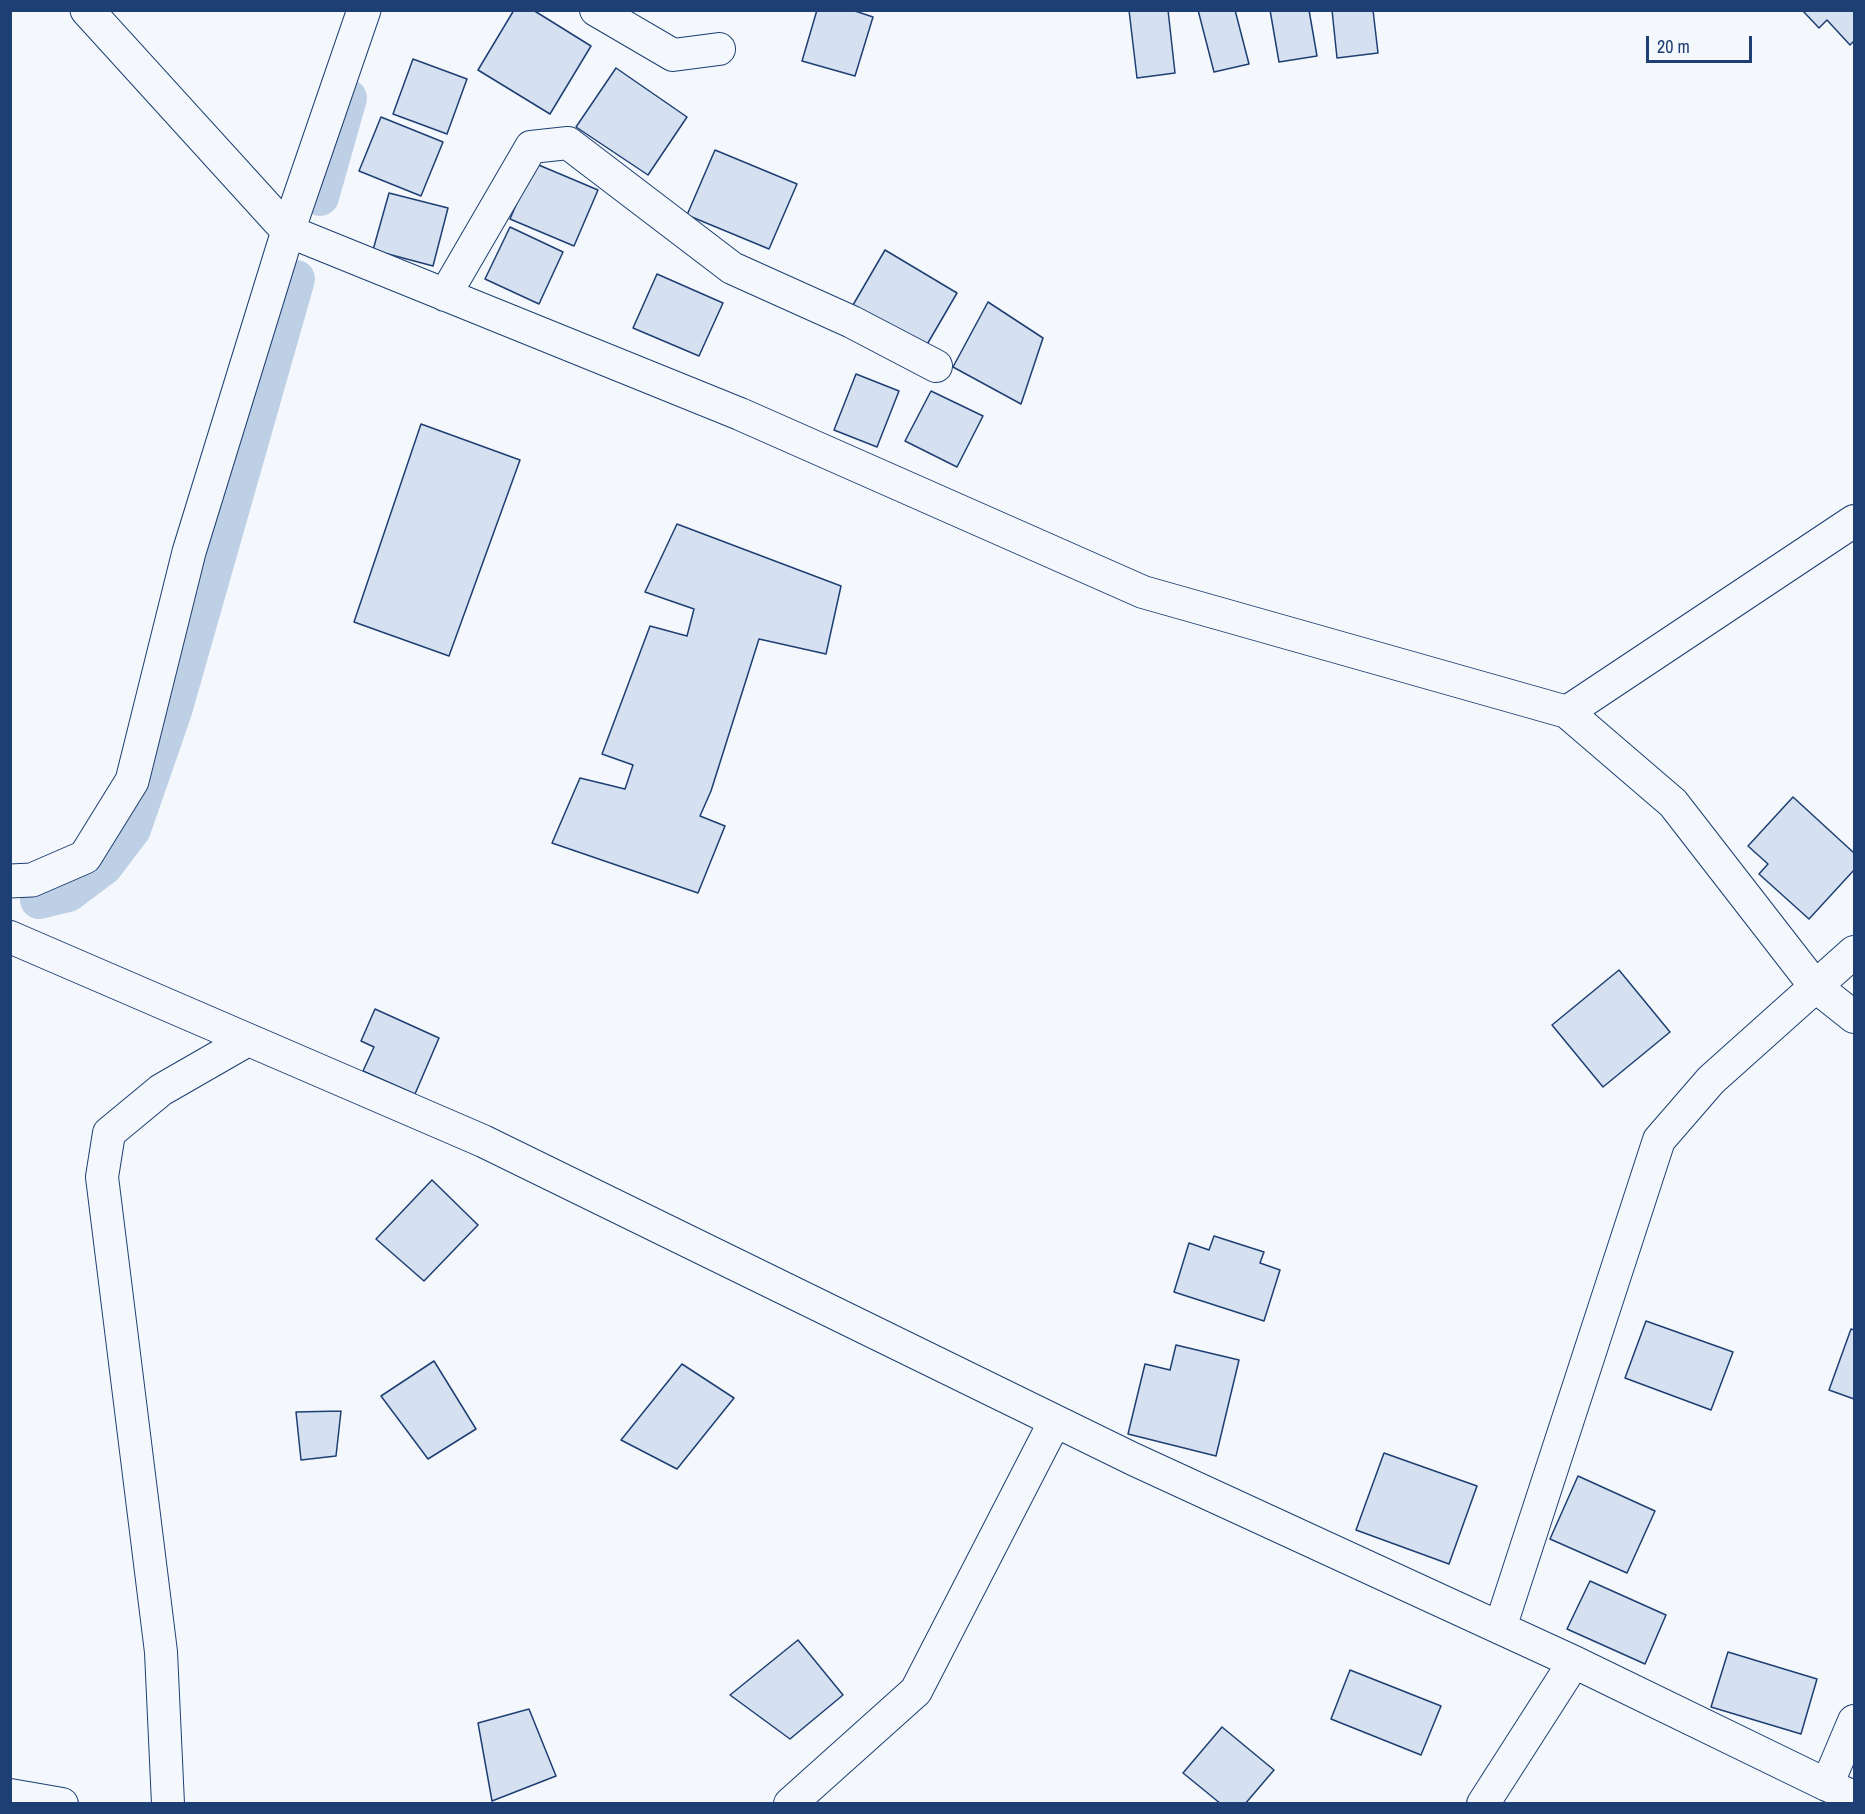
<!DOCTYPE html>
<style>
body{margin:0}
#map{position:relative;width:1865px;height:1814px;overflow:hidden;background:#f4f7fb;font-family:"Archivo Narrow",sans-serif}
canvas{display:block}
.frame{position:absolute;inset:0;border:12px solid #1d3f73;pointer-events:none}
.scale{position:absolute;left:1646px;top:36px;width:106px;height:27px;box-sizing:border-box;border:3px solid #1d3f73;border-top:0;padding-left:8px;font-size:18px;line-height:21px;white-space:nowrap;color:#1d3f73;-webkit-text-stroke:4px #f4f7fb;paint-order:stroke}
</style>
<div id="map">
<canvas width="1865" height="1814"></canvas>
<div class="frame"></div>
<div class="scale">20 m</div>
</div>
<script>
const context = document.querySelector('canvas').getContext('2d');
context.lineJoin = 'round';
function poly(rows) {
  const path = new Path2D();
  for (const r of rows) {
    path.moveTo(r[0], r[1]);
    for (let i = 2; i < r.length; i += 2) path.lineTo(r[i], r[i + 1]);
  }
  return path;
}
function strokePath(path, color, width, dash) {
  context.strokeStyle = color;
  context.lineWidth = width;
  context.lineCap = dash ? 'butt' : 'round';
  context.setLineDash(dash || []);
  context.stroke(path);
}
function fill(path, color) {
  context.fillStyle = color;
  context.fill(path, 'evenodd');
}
const canal = poly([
 [320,197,348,98],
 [39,900,68,893,104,866,132,829,173,711,296,279]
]);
const building = poly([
 [514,10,533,10,591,46,550,114,478,70,514,10],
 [817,10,852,10,873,17,855,76,802,61,817,10],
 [1129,10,1168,10,1175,73,1137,78,1129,10],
 [1198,10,1235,10,1249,64,1214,72,1198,10],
 [1270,10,1309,10,1317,56,1279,62,1270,10],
 [1332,10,1373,10,1378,53,1337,58,1332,10],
 [1802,10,1854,10,1854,41,1850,45,1827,20,1819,28,1802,10],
 [413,59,467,79,447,134,393,114,413,59],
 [616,68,687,117,648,175,576,127,616,68],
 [381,117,443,142,421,196,359,171,381,117],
 [715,150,797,184,769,249,687,215,715,150],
 [534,163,598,190,574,246,510,219,534,163],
 [389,193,448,208,433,266,373,250,389,193],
 [510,227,563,252,539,304,485,279,510,227],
 [885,250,957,293,925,348,853,305,885,250],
 [657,274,723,303,699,356,633,328,657,274],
 [988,302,1043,338,1021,404,953,367,988,302],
 [856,374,899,391,877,447,834,430,856,374],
 [931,391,983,416,957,467,905,441,931,391],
 [421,424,520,460,449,656,354,622,421,424],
 [677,524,841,586,826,654,759,639,711,791,700,816,725,826,698,893,552,843,580,778,625,789,633,765,602,754,650,626,687,636,694,609,645,592,677,524],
 [1793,797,1854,853,1854,870,1809,919,1759,874,1768,864,1748,846,1793,797],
 [1619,970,1670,1032,1603,1087,1552,1025,1619,970],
 [375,1009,439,1038,415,1094,363,1071,374,1047,361,1041,375,1009],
 [432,1180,478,1225,424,1281,376,1239,432,1180],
 [1214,1236,1264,1252,1260,1263,1280,1270,1264,1321,1174,1292,1189,1243,1209,1250,1214,1236],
 [1646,1321,1733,1352,1711,1410,1625,1378,1646,1321],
 [1851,1329,1854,1330,1854,1399,1829,1390,1851,1329],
 [1176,1345,1239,1360,1216,1456,1128,1434,1145,1364,1170,1370,1176,1345],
 [434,1361,476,1429,428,1459,381,1396,434,1361],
 [682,1364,734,1398,677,1469,621,1440,682,1364],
 [341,1411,336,1456,301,1460,296,1412,341,1411],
 [1384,1453,1477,1486,1449,1564,1356,1530,1384,1453],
 [1578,1476,1655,1511,1627,1573,1550,1539,1578,1476],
 [1590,1581,1666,1615,1645,1664,1567,1629,1590,1581],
 [798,1640,843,1695,790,1739,730,1695,798,1640],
 [1728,1652,1817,1679,1801,1734,1711,1707,1728,1652],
 [1350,1670,1441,1706,1421,1755,1331,1719,1350,1670],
 [529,1709,556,1776,492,1801,478,1723,529,1709],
 [1222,1727,1274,1770,1245,1804,1221,1804,1183,1773,1222,1727]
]);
const minor = poly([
 [596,10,673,55,719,49],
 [288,231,740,414,1143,592,1567,712,1854,521],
 [445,295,531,147,568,143,732,268,852,322,936,366],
 [1567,712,1673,803,1815,986,1854,1017],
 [10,937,483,1141,1133,1459,1574,1662,1827,1785,1854,1797],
 [1500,1628,1659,1140,1711,1080,1854,952],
 [1827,1785,1854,1721],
 [10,1795,62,1804],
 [168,1804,161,1652,102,1177,109,1133,161,1090,248,1040],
 [790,1804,916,1691,1055,1421],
 [1483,1804,1574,1662]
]);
const tertiary = poly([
 [87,10,288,231],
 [10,881,32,880,85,857,132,781,189,552,288,231,364,10]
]);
strokePath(canal, '#bed0e5', 38);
fill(building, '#d5e0f0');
strokePath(building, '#1d3f73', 1.5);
strokePath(minor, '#1d3f73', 34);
strokePath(tertiary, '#1d3f73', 35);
strokePath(minor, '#f4f7fb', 32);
strokePath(tertiary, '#f4f7fb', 33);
</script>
